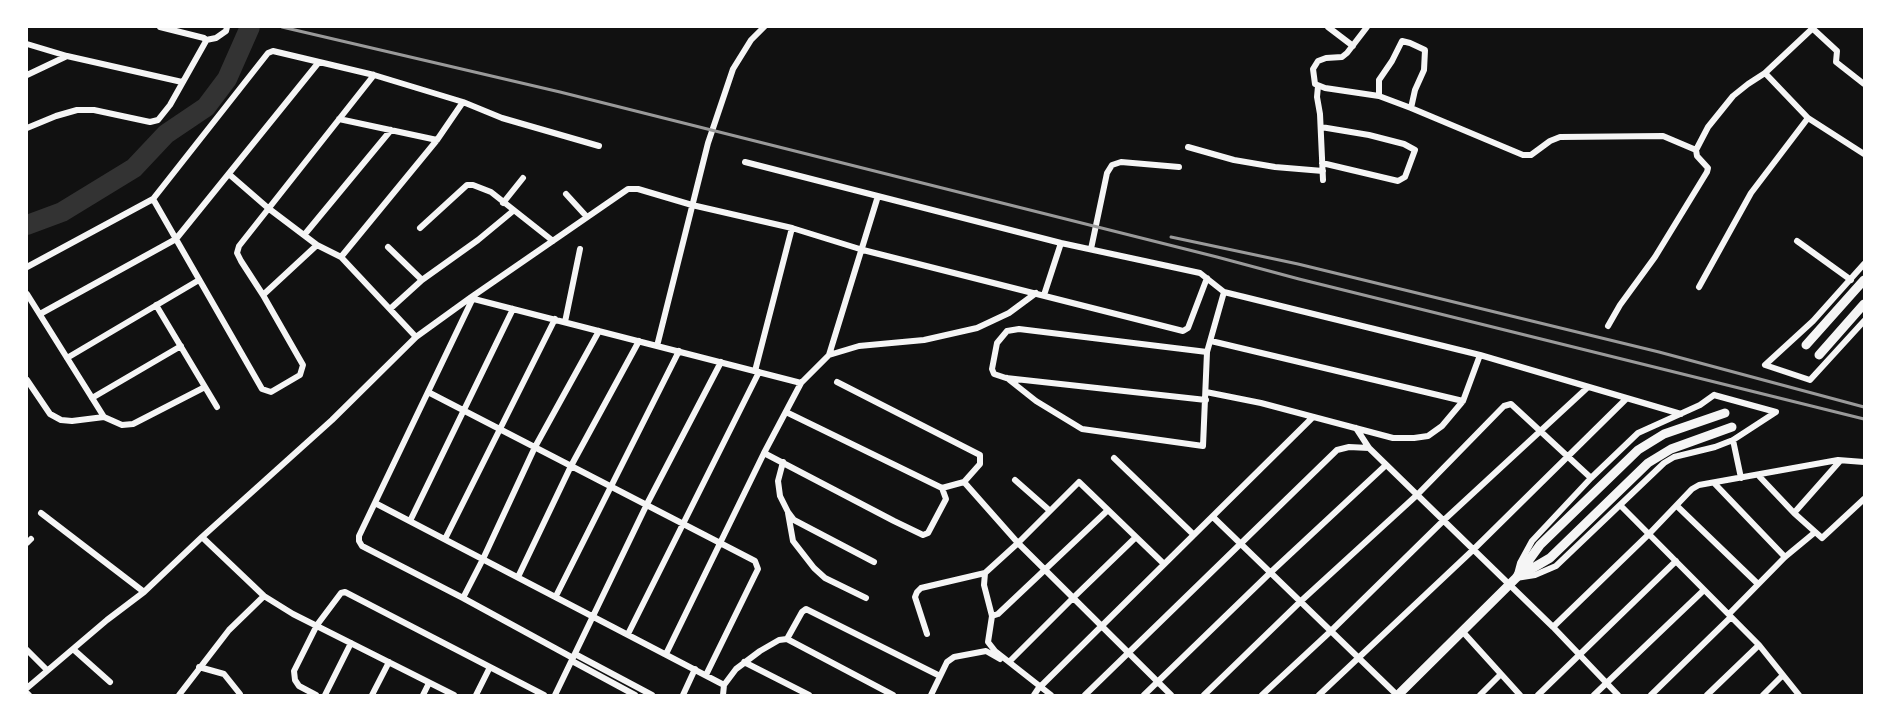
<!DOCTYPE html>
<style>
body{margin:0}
#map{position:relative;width:1891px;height:722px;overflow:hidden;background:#111;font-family:"Exo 2",sans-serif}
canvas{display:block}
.frame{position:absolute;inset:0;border:28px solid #fff;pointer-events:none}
</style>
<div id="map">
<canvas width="1891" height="722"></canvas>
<div class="frame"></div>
</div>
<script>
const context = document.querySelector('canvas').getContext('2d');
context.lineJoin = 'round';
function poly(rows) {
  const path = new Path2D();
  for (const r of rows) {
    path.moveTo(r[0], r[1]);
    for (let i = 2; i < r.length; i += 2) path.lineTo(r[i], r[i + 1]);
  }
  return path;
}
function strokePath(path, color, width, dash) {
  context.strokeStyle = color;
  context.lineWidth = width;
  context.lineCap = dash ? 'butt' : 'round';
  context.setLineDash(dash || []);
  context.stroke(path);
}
const river = poly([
 [27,225,62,212,134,168,166,134,206,107,227,79,250,27]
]);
const minor = poly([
 [1328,27,1353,46],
 [1367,27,1347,53,1342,57,1326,58,1318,61,1313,69,1315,84,1325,88,1379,96,1411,108,1523,155,1531,155,1550,141,1560,137,1663,136,1696,150],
 [1811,27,1837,51,1836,62,1864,84],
 [206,40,216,38,226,31,227,27],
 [27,44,67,56,182,82],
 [1765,73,1808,118,1864,154],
 [27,75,67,56],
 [1318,86,1317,97,1320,114,1323,180],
 [1379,96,1379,80,1392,61,1402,41,1410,43,1425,50,1424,70,1415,90,1411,108],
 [463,102,502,118,599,146],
 [339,119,437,140],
 [1321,127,1369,135,1404,144,1415,150,1405,177,1398,181,1322,163],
 [27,128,56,116,77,110,94,110,150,122,158,120,170,105,206,41,204,38,160,27],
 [1188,147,1234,160,1275,167,1323,171],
 [745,162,1061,243,1200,273,1224,292,1480,355,1681,414],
 [230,175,268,208,317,245,341,257,416,337],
 [566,194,587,217],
 [153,199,262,389,271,392,300,375,303,365,263,295,241,261,237,253,239,246,374,75],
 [503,203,523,178],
 [420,228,467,185,473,185,491,192,553,241],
 [305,234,391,130],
 [1797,241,1851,280],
 [388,247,422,280],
 [1091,249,1107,173,1112,165,1121,162,1179,167],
 [1864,264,1813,321,1765,365,1810,380,1864,321],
 [27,267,153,199,268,53,273,51,374,75,463,102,437,140,341,257],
 [1699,287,1751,193,1808,118],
 [27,294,104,417],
 [263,295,317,245],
 [1044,295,1061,243],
 [470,298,801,383],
 [473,298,359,536,359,541,362,546,463,598,573,658],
 [156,305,217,407],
 [390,309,422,280,478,240,513,211],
 [40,314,176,239,319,62],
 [565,322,580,249],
 [1608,326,1620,305,1655,257,1707,172,1708,168,1697,156,1696,150,1708,127,1733,96,1748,84,1765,73,1814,27],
 [1211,341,1463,401],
 [657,346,708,143,733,69,751,40,764,27],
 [829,355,859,346,924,340,977,328,1009,313,1036,293],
 [67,358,199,280],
 [755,371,792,228],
 [1007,378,1036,401,1082,429,1203,446,1207,352,1224,292],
 [27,380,50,414,61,420,72,421,104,417],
 [428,392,755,561,758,569,755,575,706,675],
 [1206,392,1261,403,1393,438,1414,438,1428,436,1442,426,1463,401,1480,355],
 [1714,395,1776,412,1733,440,1715,447,1674,457,1664,463,1556,566,1535,575,1516,578,1520,563,1532,541,1591,478,1638,433,1700,405,1714,395],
 [92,398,181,346],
 [1206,400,1006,378,994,374,992,369,997,343,1007,331,1019,329,1207,352],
 [786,412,942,488],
 [104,417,122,425,133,424,205,387],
 [1356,428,1369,448,1553,627,1618,695],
 [1733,440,1741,478],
 [764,453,894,521,923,535,928,533,946,499,942,488,964,482,980,464,980,455,837,382],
 [1114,458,1194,535],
 [783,462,778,481,780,496,788,512,794,520,874,562],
 [1758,475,1794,513,1822,538,1864,499],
 [1015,480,1049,510],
 [964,482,1018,543,1171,695],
 [1715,484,1785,557],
 [375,503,724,685],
 [1620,505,1759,645,1799,695],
 [1677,506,1758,584],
 [41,513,144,592],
 [788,513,793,541,814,568,825,578,866,598],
 [1794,513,1840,461],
 [1213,517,1397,695],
 [410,521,513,309],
 [202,537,264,596,293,614,454,695],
 [445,539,555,319],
 [27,543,31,539],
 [518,577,571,466,639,341],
 [556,596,679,351],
 [463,598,483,559,535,447,599,331],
 [1729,614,1785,557,1814,533],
 [992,616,998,614,1108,510],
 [1553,627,1649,534,1692,489,1699,485,1838,460,1864,462],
 [1463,632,1520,695],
 [628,634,759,372],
 [927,634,915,597,917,592,921,588,985,573],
 [787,639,893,695],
 [73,649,110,682],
 [27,650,47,670],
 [575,654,652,695],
 [666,654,764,453,801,383,829,355,878,196],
 [572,661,635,695],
 [1010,661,1073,598,1136,537],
 [744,662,809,695],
 [199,667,224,674,240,694],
 [1041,686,1313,417],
 [27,688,107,620,144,592,202,537,332,420,416,337,470,298,628,189,638,189,692,205,792,228,863,250,1183,331,1188,328,1207,278],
 [27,693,29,695],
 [179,695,229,630,264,596],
 [316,695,299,686,295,680,294,671,317,625,341,593,345,592,544,695],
 [325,695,351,643],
 [372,695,389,662],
 [423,695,429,683],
 [476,695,490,667],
 [555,695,647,504,721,362],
 [683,695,695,669],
 [723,695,724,685,736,669,760,651,779,640,787,639,802,612,806,609,940,676],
 [931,695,947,662,954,657,986,651,1000,659],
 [1034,695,1038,689],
 [1051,695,995,651,988,642,992,616,984,585,985,573,1018,543,1079,482,1164,564],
 [1085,695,1337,450,1349,447,1369,448],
 [1144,695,1271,572,1386,465],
 [1204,695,1301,601,1417,495,1504,406,1511,404,1591,478],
 [1262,695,1332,630,1444,520,1587,388],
 [1319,695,1474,549,1626,399],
 [1480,695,1501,674],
 [1538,695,1676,561],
 [1594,695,1704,590],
 [1651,695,1731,617],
 [1707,695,1759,645],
 [1763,695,1783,675]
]);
const secondary = poly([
 [1806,345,1864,280],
 [1819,355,1864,304],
 [1521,575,1550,558,1648,463,1671,449,1732,427],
 [1398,695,1516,578,1540,545,1638,450,1664,434,1725,413]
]);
const rail = poly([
 [282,27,560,92,1217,257,1299,279,1864,419],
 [1171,237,1298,264,1659,352,1864,407]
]);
strokePath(river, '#333', 20);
strokePath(minor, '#f5f5f5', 6);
strokePath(secondary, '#f5f5f5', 9);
strokePath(rail, '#9a9a9a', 3);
</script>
